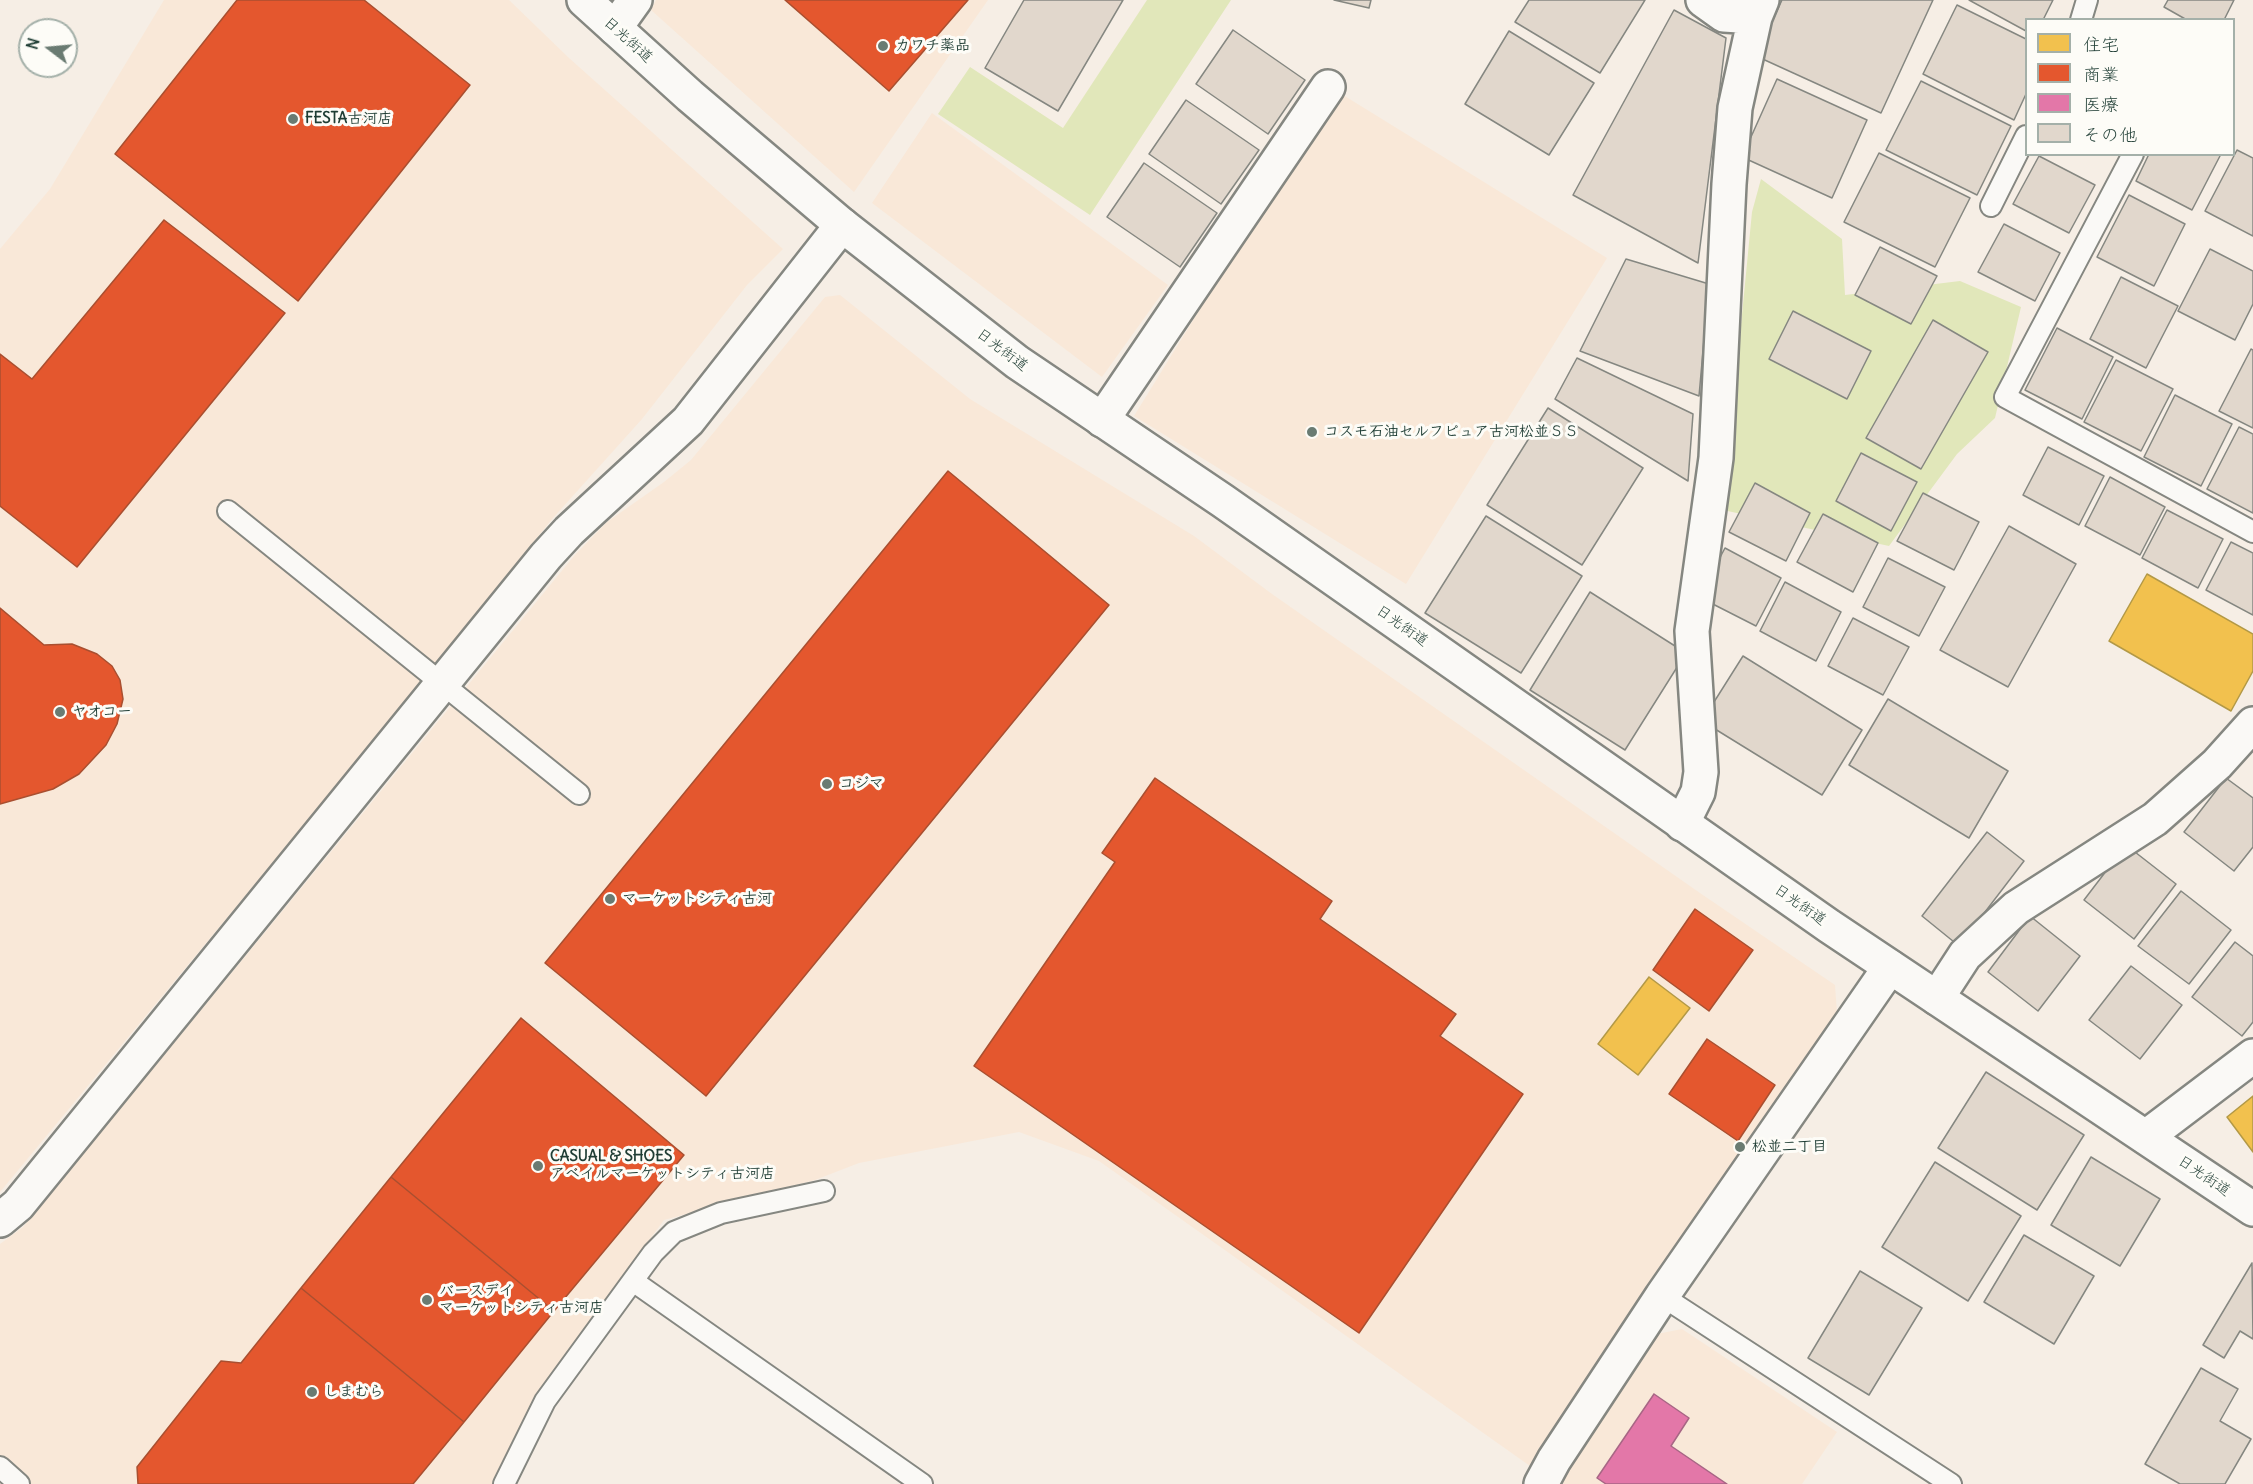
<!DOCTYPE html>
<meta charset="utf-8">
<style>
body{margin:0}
#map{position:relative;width:2253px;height:1484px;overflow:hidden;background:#f6eee5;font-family:Delius,"Klee One",sans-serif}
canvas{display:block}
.legend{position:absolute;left:2025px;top:18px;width:210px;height:138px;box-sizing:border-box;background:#fdfcf7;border:2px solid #a4b0a9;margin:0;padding:8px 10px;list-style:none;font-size:18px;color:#1f3d34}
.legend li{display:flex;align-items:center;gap:12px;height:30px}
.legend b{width:30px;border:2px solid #a4b0a9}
.north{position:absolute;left:18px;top:18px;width:60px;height:60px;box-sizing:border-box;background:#fdfcf7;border:2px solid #a4b0a9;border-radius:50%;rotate:286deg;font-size:16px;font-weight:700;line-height:24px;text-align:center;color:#1f3d34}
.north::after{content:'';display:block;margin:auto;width:21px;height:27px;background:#6a7b72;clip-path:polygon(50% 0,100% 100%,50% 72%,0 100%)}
</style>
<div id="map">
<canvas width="2253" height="1484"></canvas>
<ul class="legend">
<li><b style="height:16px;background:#f2c14e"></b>住宅</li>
<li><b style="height:16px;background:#e4572e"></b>商業</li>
<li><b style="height:16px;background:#e377a8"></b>医療</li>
<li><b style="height:16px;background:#e1d7cc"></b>その他</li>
</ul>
<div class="north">N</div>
</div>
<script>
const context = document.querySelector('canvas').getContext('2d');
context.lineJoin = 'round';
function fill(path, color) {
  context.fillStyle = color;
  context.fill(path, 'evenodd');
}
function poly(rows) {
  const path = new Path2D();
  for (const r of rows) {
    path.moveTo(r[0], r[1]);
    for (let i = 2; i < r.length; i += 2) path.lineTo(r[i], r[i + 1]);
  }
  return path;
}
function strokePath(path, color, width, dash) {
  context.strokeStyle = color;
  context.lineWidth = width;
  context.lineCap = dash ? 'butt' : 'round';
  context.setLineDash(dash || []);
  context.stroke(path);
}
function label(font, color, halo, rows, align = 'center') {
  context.font = font + ' Delius,"Klee One",sans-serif';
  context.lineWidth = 6;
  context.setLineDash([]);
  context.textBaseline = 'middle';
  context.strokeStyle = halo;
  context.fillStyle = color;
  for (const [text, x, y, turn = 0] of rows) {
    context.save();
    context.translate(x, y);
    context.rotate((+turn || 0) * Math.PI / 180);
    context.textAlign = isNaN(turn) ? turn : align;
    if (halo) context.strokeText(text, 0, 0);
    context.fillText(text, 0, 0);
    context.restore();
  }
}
const built = poly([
 [164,0,509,0,569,58,783,249,747,285,642,419,553,518,298,832,0,1192,0,249,50,189],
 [656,0,988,0,854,192,651,10],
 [1335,90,1607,258,1406,584,1134,416],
 [932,113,1168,285,1102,377,872,203],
 [840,295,970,399,1194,536,1272,594,1700,893,1835,985,1837,1013,1648,1286,1530,1466,1099,1161,1019,1132,859,1163,815,1180,664,1220,543,1385,494,1484,0,1484,0,1244,23,1227,574,556,607,522,664,482,691,460,825,297],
 [1682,1329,1837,1432,1802,1484,1552,1484,1652,1335]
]);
const green = poly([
 [1147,0,1231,0,1090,215,938,114,970,67,1063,128],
 [1761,179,1842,239,1845,295,1960,281,2021,307,1995,418,1957,454,1889,546,1723,510,1752,212]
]);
const homes = poly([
 [2147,574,2253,634,2253,671,2231,711,2109,641,2147,574],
 [1649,977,1690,1008,1638,1075,1598,1044,1649,977],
 [2253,1096,2253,1152,2227,1117,2253,1096]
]);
const shops = poly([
 [237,0,364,0,470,85,298,301,115,154,237,0],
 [785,0,968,0,889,91,785,0],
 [164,220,285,313,77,567,0,506,0,354,32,379,164,220],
 [948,471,1109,605,706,1096,545,963,948,471],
 [0,608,44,645,72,644,97,654,112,666,120,680,123,699,117,724,106,745,79,774,53,789,0,804,0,608],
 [1155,778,1332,901,1320,919,1456,1014,1440,1036,1523,1094,1359,1333,974,1066,1115,862,1102,853,1155,778],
 [1695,909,1753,950,1709,1011,1653,970,1695,909],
 [521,1018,684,1155,554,1311,391,1177,521,1018],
 [1707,1039,1775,1085,1738,1141,1669,1094,1707,1039],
 [391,1177,554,1311,464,1422,301,1288,391,1177],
 [301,1288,464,1422,413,1484,138,1484,137,1467,221,1361,241,1363,301,1288]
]);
const health = poly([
 [1654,1394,1689,1418,1671,1446,1727,1484,1606,1484,1597,1478,1654,1394]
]);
const building = poly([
 [1024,0,1123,0,1058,111,985,68,1024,0],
 [1334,0,1371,0,1369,8,1334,0],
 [1529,0,1645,0,1600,73,1515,22,1529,0],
 [1782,0,1933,0,1881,113,1756,56,1782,0],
 [1969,0,2053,0,2043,20,2026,20,2026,31,1969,0],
 [2168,0,2234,0,2224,20,2187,20,2164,7,2168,0],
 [1957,5,2026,39,2026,94,2014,120,1923,74,1957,5],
 [1674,10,1726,38,1698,263,1573,195,1674,10],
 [1233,30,1305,80,1268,134,1196,84,1233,30],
 [1509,31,1594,83,1549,155,1465,104,1509,31],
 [1777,79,1867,120,1832,198,1742,157,1777,79],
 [1921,81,2011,126,1977,195,1886,150,1921,81],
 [1186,100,1259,150,1221,204,1149,154,1186,100],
 [2237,150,2253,158,2253,236,2205,211,2237,150],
 [1879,153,1970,198,1935,267,1844,222,1879,153],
 [2149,154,2221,154,2192,210,2136,181,2149,154],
 [2039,156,2095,185,2069,233,2013,204,2039,156],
 [1144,163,1217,213,1180,267,1107,217,1144,163],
 [2129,195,2185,224,2154,286,2097,257,2129,195],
 [2004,224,2060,253,2035,301,1978,272,2004,224],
 [1880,247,1937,276,1911,324,1855,295,1880,247],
 [2210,249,2253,271,2253,304,2235,340,2178,311,2210,249],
 [1626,259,1709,284,1699,396,1580,351,1626,259],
 [2121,277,2178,306,2146,368,2090,339,2121,277],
 [1793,311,1871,351,1847,399,1769,359,1793,311],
 [1933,320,1988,352,1921,469,1866,438,1933,320],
 [2057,328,2113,357,2082,419,2025,390,2057,328],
 [2251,349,2253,350,2253,428,2219,411,2251,349],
 [1577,358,1693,414,1688,481,1555,399,1577,358],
 [2116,360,2173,389,2141,451,2084,422,2116,360],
 [2175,395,2232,424,2201,486,2144,457,2175,395],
 [1548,408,1643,468,1582,565,1487,505,1548,408],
 [2239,427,2253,434,2253,513,2207,489,2239,427],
 [2048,447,2104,476,2079,525,2023,495,2048,447],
 [1861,453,1917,482,1891,531,1836,501,1861,453],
 [2110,477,2165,507,2140,555,2085,526,2110,477],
 [1755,483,1810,513,1786,561,1729,532,1755,483],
 [1923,493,1979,522,1954,570,1897,541,1923,493],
 [2167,510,2223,539,2198,588,2142,558,2167,510],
 [1823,514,1878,543,1853,592,1797,562,1823,514],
 [1486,516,1582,576,1521,673,1425,613,1486,516],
 [2009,526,2076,564,2008,687,1940,650,2009,526],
 [2231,542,2253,553,2253,615,2206,590,2231,542],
 [1725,548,1781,578,1756,626,1699,597,1725,548],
 [1888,558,1945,587,1919,636,1863,607,1888,558],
 [1785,582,1841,612,1816,661,1760,631,1785,582],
 [1590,592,1686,653,1625,750,1530,690,1590,592],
 [1853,618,1909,647,1883,695,1828,666,1853,618],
 [1743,656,1862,730,1822,795,1702,721,1743,656],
 [1888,699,2008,771,1969,838,1849,765,1888,699],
 [2226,778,2253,798,2253,847,2234,871,2184,832,2226,778],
 [1987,832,2024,861,1959,946,1922,916,1987,832],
 [2126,845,2176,884,2134,939,2084,900,2126,845],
 [2181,891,2231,930,2189,984,2138,946,2181,891],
 [2030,916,2080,956,2038,1011,1988,972,2030,916],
 [2235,942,2253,956,2253,1022,2242,1036,2192,997,2235,942],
 [2131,966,2182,1005,2140,1059,2089,1020,2131,966],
 [1986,1072,2084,1135,2037,1210,1938,1148,1986,1072],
 [2091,1157,2160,1199,2120,1266,2051,1225,2091,1157],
 [1935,1162,2021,1216,1968,1301,1882,1247,1935,1162],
 [2024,1235,2094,1276,2054,1344,1984,1302,2024,1235],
 [2252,1263,2253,1339,2240,1331,2224,1358,2203,1345,2252,1263],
 [1860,1271,1922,1308,1869,1395,1808,1358,1860,1271],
 [2201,1368,2238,1389,2220,1421,2251,1439,2225,1484,2180,1484,2145,1464,2201,1368]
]);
const service = poly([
 [2081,20,2087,0],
 [2133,154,2005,397,2253,532],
 [1991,206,2026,136],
 [228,511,579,794],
 [633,1281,922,1484],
 [1662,1296,1951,1484],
 [0,1467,19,1484],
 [504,1484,545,1401,653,1253,674,1232,721,1213,824,1191]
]);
const minor = poly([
 [1703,0,1724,15,1755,17],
 [615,28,635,0],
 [1102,420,1328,87],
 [1682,824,1698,792,1701,772,1692,631,1716,458,1729,184,1735,108,1755,17,1762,0],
 [1937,998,1965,955,2016,908,2155,819,2217,764,2253,724],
 [2146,1137,2253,1056],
 [0,1220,18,1205,546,556,569,531,688,421,842,225],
 [1541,1484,1554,1460,1662,1296,1890,967]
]);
const secondary = poly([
 [584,0,690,96,842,225,1017,362,1223,501,1829,926,2253,1209]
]);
const markers = [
 [883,46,6,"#6a7b72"],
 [293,119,6,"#6a7b72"],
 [1312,432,6,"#6a7b72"],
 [60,712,6,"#6a7b72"],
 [827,784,6,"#6a7b72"],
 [610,899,6,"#6a7b72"],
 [1740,1147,6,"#6a7b72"],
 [538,1166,6,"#6a7b72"],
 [427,1300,6,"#6a7b72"],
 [312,1392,6,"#6a7b72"]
];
const streetNames = [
 ["日光街道",628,40,42],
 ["日光街道",1002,350,37],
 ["日光街道",1402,626,35],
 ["日光街道",1800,905,35],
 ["日光街道",2204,1176,34]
];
const poiNames = [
 ["カワチ薬品",895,46],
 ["FESTA古河店",305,119],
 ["コスモ石油セルフピュア古河松並ＳＳ",1324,432],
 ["ヤオコー",72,712],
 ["コジマ",839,784],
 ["マーケットシティ古河",622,899],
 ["松並二丁目",1752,1147],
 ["CASUAL & SHOES",550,1157],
 ["アベイルマーケットシティ古河店",550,1174],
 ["バースデイ",439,1291],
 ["マーケットシティ古河店",439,1308],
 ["しまむら",324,1392]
];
fill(built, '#f9e8d8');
fill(green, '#e1e7ba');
fill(homes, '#f2c14e');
strokePath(homes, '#b39946', 1.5);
fill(shops, '#e4572e');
strokePath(shops, '#a94f30', 1.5);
fill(health, '#e377a8');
strokePath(health, '#a86685', 1.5);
fill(building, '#e1d7cc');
strokePath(building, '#858781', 1.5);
strokePath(service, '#858781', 24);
strokePath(minor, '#858781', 38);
strokePath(secondary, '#858781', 38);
strokePath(service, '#faf9f6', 20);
strokePath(minor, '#faf9f6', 33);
strokePath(secondary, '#faf9f6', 33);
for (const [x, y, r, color] of markers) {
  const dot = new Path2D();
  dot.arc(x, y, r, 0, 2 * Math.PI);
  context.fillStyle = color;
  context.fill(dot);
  strokePath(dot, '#fdfcf7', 2);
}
label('15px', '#1f3d34', '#fdfcf7', streetNames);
label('bold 15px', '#1f3d34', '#fdfcf7', poiNames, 'left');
</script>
